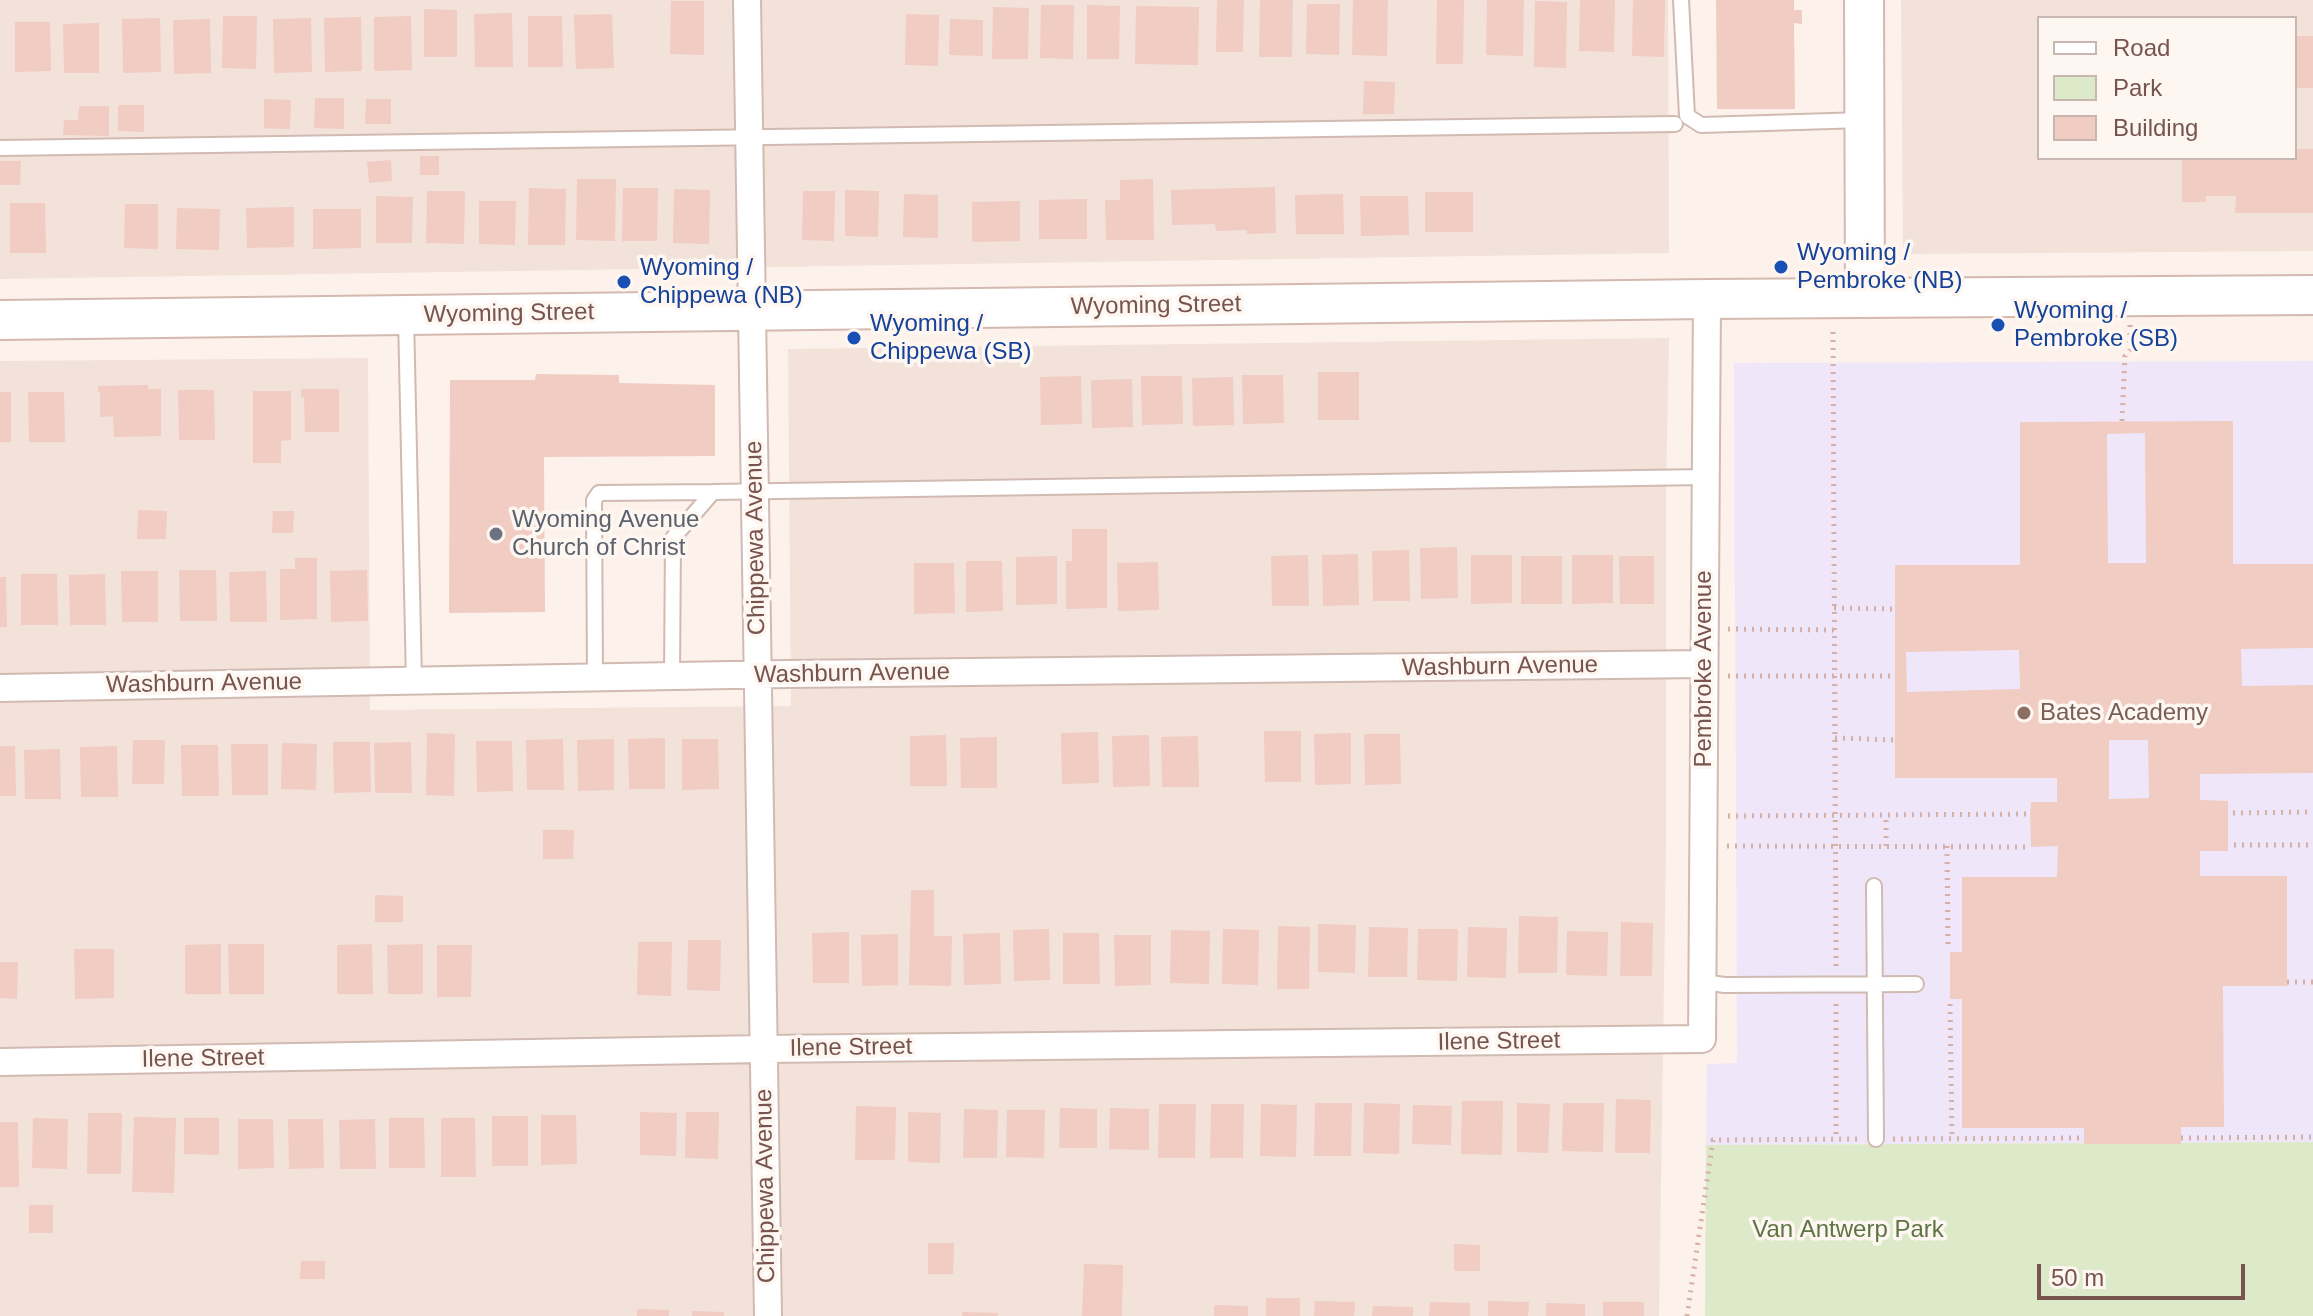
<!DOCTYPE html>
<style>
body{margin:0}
#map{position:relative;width:2313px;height:1316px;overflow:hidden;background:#fcf2eb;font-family:Arial,sans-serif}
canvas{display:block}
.legend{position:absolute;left:2037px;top:16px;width:260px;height:144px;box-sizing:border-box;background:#fef7f1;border:2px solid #c8b6b0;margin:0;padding:10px 14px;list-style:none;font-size:24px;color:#77544e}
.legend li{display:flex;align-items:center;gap:16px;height:40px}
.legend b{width:40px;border:2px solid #c8b6b0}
.scale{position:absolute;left:2037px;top:1264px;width:208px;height:36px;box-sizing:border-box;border:4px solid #77544e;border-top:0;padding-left:10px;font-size:24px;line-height:28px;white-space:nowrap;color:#77544e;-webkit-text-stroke:6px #fef7f1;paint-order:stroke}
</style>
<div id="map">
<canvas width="2313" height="1316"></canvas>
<ul class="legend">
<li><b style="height:10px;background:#fff"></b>Road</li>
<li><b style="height:22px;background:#ddeac9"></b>Park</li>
<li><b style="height:22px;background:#f0ccc3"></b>Building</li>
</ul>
<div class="scale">50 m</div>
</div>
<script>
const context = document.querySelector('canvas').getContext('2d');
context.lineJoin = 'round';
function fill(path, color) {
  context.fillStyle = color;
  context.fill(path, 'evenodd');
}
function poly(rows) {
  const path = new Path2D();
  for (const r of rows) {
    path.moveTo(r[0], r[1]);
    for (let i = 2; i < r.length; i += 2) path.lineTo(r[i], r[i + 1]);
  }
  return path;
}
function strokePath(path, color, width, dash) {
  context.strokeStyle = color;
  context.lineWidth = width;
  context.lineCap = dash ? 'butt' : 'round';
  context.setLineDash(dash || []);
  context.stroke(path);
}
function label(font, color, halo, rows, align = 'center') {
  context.font = font + ' Arial,sans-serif';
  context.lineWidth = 7;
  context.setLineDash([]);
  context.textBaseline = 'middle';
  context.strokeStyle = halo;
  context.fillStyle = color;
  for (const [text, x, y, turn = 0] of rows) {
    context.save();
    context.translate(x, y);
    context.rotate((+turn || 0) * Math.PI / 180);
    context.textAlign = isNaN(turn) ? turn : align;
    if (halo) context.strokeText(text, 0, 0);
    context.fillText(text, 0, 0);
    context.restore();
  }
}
const residential = poly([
 [0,0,1668,0,1669,253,0,279],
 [1901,0,2313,0,2313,251,1903,254],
 [2039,18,2295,18,2295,158,2039,158],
 [1669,338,1666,490,1666,849,1659,1316,0,1316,0,361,368,358,370,710,791,706,788,349]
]);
const education = poly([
 [2313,361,2313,1142,1706,1145,1707,1064,1737,1063,1734,363]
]);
const green = poly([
 [2313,1142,2313,1316,1705,1316,1706,1145]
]);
const building = poly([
 [1217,0,1244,0,1243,52,1216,52],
 [1260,0,1293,0,1292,57,1259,57],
 [1353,0,1388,0,1387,56,1352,55],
 [1437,0,1464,0,1463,64,1436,64],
 [1487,0,1524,0,1523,56,1486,55],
 [1580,0,1615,0,1614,52,1579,51],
 [1633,0,1665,0,1664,57,1632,56],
 [1716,0,1794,0,1794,10,1802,10,1802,24,1794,23,1795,109,1717,109],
 [671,1,704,1,704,55,670,54],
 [1535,1,1567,2,1566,68,1534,67],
 [1307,4,1340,4,1339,55,1306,54],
 [1041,5,1074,5,1073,59,1040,58],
 [1087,5,1120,6,1119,59,1087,59],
 [1136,6,1199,7,1198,65,1135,64],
 [993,7,1029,8,1028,59,992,59],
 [424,9,457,10,457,57,424,57],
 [512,13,513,67,475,67,474,14],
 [612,14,614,68,576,69,574,15],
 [906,14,939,15,938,66,905,65],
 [223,16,257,16,256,69,222,68],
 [411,16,412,70,374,71,374,17],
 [528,16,562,16,563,67,528,67],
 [361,17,362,71,325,72,324,18],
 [160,18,161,72,123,73,122,19],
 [311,18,312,72,274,73,273,19],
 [210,19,211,73,174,74,173,20],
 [950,19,983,20,983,56,949,55],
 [15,22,50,22,51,71,15,72],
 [99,23,99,73,64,73,63,24],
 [2295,36,2313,36,2313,88,2295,88],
 [1364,81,1395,82,1394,114,1363,114],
 [315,98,344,98,344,129,314,128],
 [264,99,291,100,290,129,264,128],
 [366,99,391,99,391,124,365,124],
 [118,105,144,105,144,132,118,131],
 [79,106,109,106,109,136,63,135,64,120,78,120],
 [2295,149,2313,149,2313,213,2235,213,2236,196,2206,196,2206,202,2182,202,2182,158,2295,158],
 [420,156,439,156,439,175,420,175],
 [391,160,392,181,369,183,367,162],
 [0,161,21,161,20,185,0,185],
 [577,179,616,179,615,241,576,240],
 [1153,179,1154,240,1106,240,1105,200,1120,200,1120,180],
 [1275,187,1276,233,1247,234,1247,230,1216,231,1215,224,1172,225,1171,190],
 [529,188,566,189,565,245,528,245],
 [623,188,658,188,657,241,622,241],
 [674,189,710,190,709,244,673,243],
 [845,190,879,191,878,237,845,236],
 [427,191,465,191,464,244,426,243],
 [803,191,835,191,834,241,802,240],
 [1425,192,1473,192,1473,232,1425,232],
 [904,194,938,195,938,238,903,237],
 [1343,194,1344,234,1296,234,1295,195],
 [376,196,413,197,412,243,376,243],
 [1360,196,1408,196,1409,235,1361,236],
 [1087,199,1087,239,1039,239,1039,200],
 [479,201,516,201,515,245,479,244],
 [1020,201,1020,241,972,242,972,202],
 [10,203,45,203,46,253,10,253],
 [125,204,158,204,158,249,124,248],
 [294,207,294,247,247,248,246,208],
 [177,208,220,209,219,250,176,249],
 [313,209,361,209,361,248,313,249],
 [1318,372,1359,372,1359,420,1318,420],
 [536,374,619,375,619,383,715,385,715,456,544,457,545,612,449,613,450,380,535,380],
 [1242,375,1283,375,1284,423,1243,424],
 [1081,376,1082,424,1041,425,1040,377],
 [1141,376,1182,376,1183,424,1142,425],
 [1233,377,1234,425,1193,426,1192,378],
 [1132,379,1133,427,1092,428,1091,380],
 [148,385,148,389,161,389,161,436,114,437,113,416,100,417,100,392,98,392,98,386],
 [301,389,339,389,339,432,305,432,304,397,301,397],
 [178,390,214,390,215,440,179,440],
 [253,391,291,391,291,440,281,441,281,463,253,463],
 [0,392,11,392,11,442,0,442],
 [28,392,64,392,65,442,29,442],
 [2233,421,2233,564,2313,564,2313,648,2241,649,2242,686,2313,685,2313,773,2200,774,2200,800,2228,801,2228,851,2200,851,2200,876,2287,876,2287,986,2223,986,2224,1127,2181,1127,2181,1144,2084,1144,2084,1128,1962,1128,1962,999,1950,999,1950,952,1962,952,1962,877,2057,877,2058,846,2031,847,2030,814,2031,802,2057,802,2057,778,1895,778,1895,565,2020,565,2020,422],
 [2145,433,2146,563,2108,563,2107,434],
 [2019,650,2020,689,1907,692,1906,652],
 [2109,740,2148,740,2149,798,2109,799],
 [138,510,167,511,166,539,137,539],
 [273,511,294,511,293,533,272,533],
 [1072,529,1107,529,1107,608,1066,609,1066,561,1072,561],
 [1457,547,1458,598,1421,599,1420,548],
 [1409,550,1410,601,1373,601,1372,551],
 [1358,554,1359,605,1323,606,1322,555],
 [1308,555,1309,606,1272,606,1271,556],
 [1471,555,1512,555,1512,603,1471,604],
 [1572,555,1613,555,1613,603,1572,604],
 [1057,556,1057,604,1016,605,1016,557],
 [1521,556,1562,556,1562,604,1521,604],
 [1619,556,1654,556,1654,604,1620,604],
 [295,558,317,558,317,619,280,620,280,569,295,569],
 [966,561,1002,561,1003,611,966,612],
 [1158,562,1159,610,1118,611,1117,563],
 [914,563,954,563,955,613,914,614],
 [179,570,216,570,217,621,180,621],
 [367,570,368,621,331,622,330,571],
 [121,571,158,571,158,622,122,622],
 [266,571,267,622,230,622,229,572],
 [21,574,57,574,58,625,21,625],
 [105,574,106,625,70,625,69,575],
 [0,577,6,577,7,627,0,627],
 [1264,731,1301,731,1301,782,1265,782],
 [1098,732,1099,783,1062,784,1061,733],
 [427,733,455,734,454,796,426,795],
 [1351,733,1351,784,1315,785,1314,734],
 [1364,734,1400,734,1401,784,1365,785],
 [946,735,947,786,910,786,910,736],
 [1149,735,1150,786,1113,787,1112,736],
 [1198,736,1199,787,1162,787,1161,737],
 [997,737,997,788,961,788,960,738],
 [665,738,665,789,629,789,628,739],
 [563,739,564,790,527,790,526,740],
 [614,739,614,790,578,791,577,740],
 [682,739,718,739,719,789,682,790],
 [133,740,165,740,164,784,132,784],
 [476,741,512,741,513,791,477,792],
 [333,742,370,742,371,792,334,793],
 [411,742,412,793,375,793,374,743],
 [282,743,317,744,316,790,281,789],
 [231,744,268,744,268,795,232,795],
 [181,745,218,745,219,796,182,796],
 [0,746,15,746,16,796,0,796],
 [117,746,118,797,81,797,80,747],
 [60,749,61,799,25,799,24,750],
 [543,830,574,830,573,859,543,859],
 [911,890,934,890,934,936,952,936,951,986,909,985],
 [375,895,403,896,403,922,375,922],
 [1519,916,1558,917,1557,973,1518,973],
 [1621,922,1653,923,1652,976,1620,976],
 [1318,924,1356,925,1355,973,1318,972],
 [1278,926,1310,927,1309,989,1277,989],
 [1369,927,1408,928,1407,977,1368,977],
 [1468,927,1507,928,1506,978,1467,977],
 [1049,929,1050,980,1014,981,1013,930],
 [1223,929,1259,930,1258,985,1222,984],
 [1418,929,1458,929,1457,981,1417,980],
 [1171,930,1210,931,1209,984,1170,983],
 [1567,931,1608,932,1607,976,1566,975],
 [849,932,849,983,813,983,812,933],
 [1000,933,1001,984,964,985,963,934],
 [1063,933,1099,933,1100,984,1063,984],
 [898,934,898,985,862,986,861,935],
 [1114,935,1151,935,1151,985,1115,986],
 [688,940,721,940,720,991,687,990],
 [638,942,672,942,671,996,637,995],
 [221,944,221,994,185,994,185,945],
 [228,944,264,944,264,994,229,994],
 [372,944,373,994,337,994,337,945],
 [423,944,423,994,388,994,387,945],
 [437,945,472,945,471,997,437,997],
 [74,949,114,949,114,998,75,999],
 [0,962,18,962,17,999,0,998],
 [1616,1099,1651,1100,1650,1153,1615,1153],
 [1462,1101,1503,1101,1502,1155,1461,1154],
 [1315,1103,1352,1103,1351,1156,1314,1156],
 [1364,1103,1400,1104,1399,1154,1363,1153],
 [1517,1103,1550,1104,1548,1153,1517,1152],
 [1563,1103,1604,1103,1603,1152,1562,1151],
 [1159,1104,1196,1104,1195,1158,1158,1158],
 [1211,1104,1244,1104,1243,1158,1210,1158],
 [1261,1104,1297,1105,1296,1157,1260,1156],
 [1413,1105,1452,1106,1451,1145,1412,1144],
 [856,1106,896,1107,895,1160,855,1160],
 [1060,1108,1097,1109,1097,1148,1059,1148],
 [1110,1108,1149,1109,1149,1150,1109,1149],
 [964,1109,998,1110,997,1158,963,1158],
 [1007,1110,1045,1110,1044,1158,1006,1157],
 [640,1112,677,1113,676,1156,640,1155],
 [686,1112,719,1112,718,1159,685,1158],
 [908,1112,941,1113,940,1163,908,1162],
 [88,1113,122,1113,121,1174,87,1174],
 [541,1115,576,1115,577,1164,541,1165],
 [492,1116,528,1116,528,1166,492,1166],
 [134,1117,176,1118,174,1193,132,1192],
 [33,1118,68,1119,67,1169,32,1168],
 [184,1118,219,1118,219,1155,184,1154],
 [389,1118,424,1118,425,1168,389,1168],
 [441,1118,475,1118,476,1177,441,1177],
 [238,1119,273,1119,274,1168,238,1169],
 [288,1119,323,1119,324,1168,289,1169],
 [375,1119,376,1169,340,1169,339,1120],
 [0,1122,18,1122,19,1187,0,1187],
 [29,1205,53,1205,53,1233,29,1233],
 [928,1243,954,1243,953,1274,928,1274],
 [1454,1244,1480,1245,1480,1271,1454,1271],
 [301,1261,325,1261,325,1279,300,1279],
 [1084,1264,1123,1265,1122,1316,1082,1316],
 [1266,1298,1300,1298,1300,1316,1266,1316],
 [1315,1301,1355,1302,1354,1316,1314,1316],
 [1488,1301,1529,1302,1528,1316,1488,1316],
 [1430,1302,1470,1303,1470,1316,1429,1316],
 [1603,1302,1644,1302,1644,1316,1603,1316],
 [1546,1303,1585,1304,1585,1316,1546,1316],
 [1214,1305,1248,1306,1248,1316,1214,1316],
 [1373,1306,1413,1307,1413,1316,1372,1316],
 [637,1309,669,1310,669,1316,637,1316],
 [692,1311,724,1312,724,1316,692,1316],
 [963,1312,998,1313,998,1316,962,1316]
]);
const path = poly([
 [1833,332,1836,966],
 [2122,421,2125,356,2130,350,2130,325],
 [1834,608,1895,609],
 [1728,629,1834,630],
 [1728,676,1895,676],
 [1835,738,1895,740],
 [2233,813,2313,812],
 [1728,816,2030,814],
 [2234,845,2313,845],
 [1727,846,2031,847],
 [1886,846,1886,815],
 [1947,846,1948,950],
 [2287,982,2313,982],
 [1836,1004,1836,1139],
 [1950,1004,1952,1139],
 [2181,1138,2313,1137],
 [1893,1139,2084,1138],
 [1687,1316,1713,1140,1859,1139]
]);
const lane = poly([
 [1681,0,1687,116,1701,125,1864,120],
 [0,148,1675,124],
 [406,316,414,681],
 [713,492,1706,477],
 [595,677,594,500,599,493,713,492,673,538,672,676],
 [1874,886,1876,1139],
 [1702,982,1725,985,1916,984]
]);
const street = poly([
 [747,0,768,1316],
 [0,688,787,674,1704,664],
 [0,1062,764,1049,1702,1039,1707,299]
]);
const secondary = poly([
 [1864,0,1865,297],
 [0,320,1707,299,2313,295]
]);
const markers = [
 [1781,267,8,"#1a4fb4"],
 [624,282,8,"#1a4fb4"],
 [1998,325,8,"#1a4fb4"],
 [854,338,8,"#1a4fb4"],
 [496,534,8,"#6b7280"],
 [2024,713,8,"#8d6e63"]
];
const transitNames = [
 ["Wyoming /",1797,253],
 ["Pembroke (NB)",1797,281],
 ["Wyoming /",640,268],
 ["Chippewa (NB)",640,296],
 ["Wyoming /",2014,311],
 ["Pembroke (SB)",2014,339],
 ["Wyoming /",870,324],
 ["Chippewa (SB)",870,352]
];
const streetNames = [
 ["Wyoming Street",1156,306,-1],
 ["Wyoming Street",509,314,-1],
 ["Chippewa Avenue",756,538,-91],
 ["Washburn Avenue",1500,667,-1],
 ["Pembroke Avenue",1704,669,-90],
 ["Washburn Avenue",852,674,-1],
 ["Washburn Avenue",204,684,-1],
 ["Ilene Street",1499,1042,-1],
 ["Ilene Street",851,1048,-1],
 ["Ilene Street",203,1059,-1],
 ["Chippewa Avenue",766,1186,-91]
];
const worshipNames = [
 ["Wyoming Avenue",512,520],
 ["Church of Christ",512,548]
];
const educationNames = [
 ["Bates Academy",2040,713]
];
const parkNames = [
 ["Van Antwerp Park",1848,1230]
];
fill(residential, '#f3e2d9');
fill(education, '#efe7f9');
fill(green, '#ddeac9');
fill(building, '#f0ccc3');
strokePath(lane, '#d1bab2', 18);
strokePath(street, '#d1bab2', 30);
strokePath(secondary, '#d4b9b0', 42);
strokePath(path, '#d6afa6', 5, [2, 6]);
strokePath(lane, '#fff', 14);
strokePath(street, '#fff', 26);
strokePath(secondary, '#fff', 38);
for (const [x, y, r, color] of markers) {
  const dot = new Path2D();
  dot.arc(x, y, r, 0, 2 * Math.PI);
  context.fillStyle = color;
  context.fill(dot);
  strokePath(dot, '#fef7f1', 3);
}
label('24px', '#164399', '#fef7f1', transitNames, 'left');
label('24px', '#77544e', '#fef7f1', streetNames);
label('24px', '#5b616d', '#fef7f1', worshipNames, 'left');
label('24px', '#785e54', '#fef7f1', educationNames, 'left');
label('24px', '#5d7543', '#fef7f1', parkNames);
</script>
